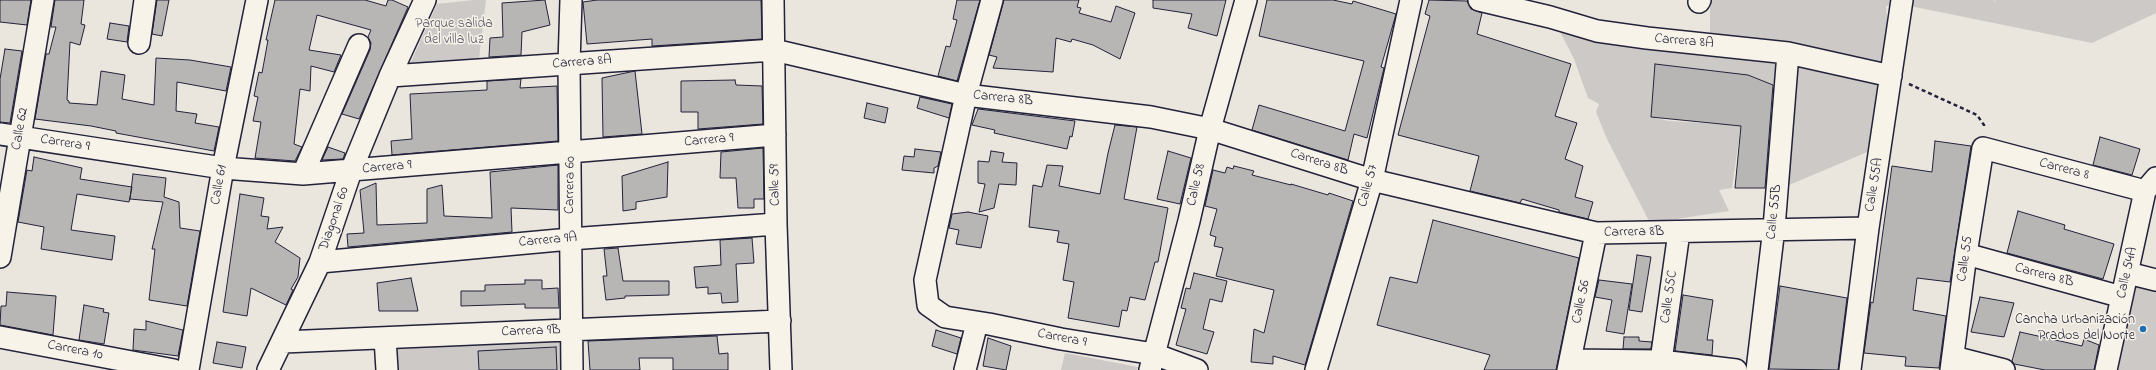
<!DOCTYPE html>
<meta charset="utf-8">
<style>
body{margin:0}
canvas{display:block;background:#eae6de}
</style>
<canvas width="2156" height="370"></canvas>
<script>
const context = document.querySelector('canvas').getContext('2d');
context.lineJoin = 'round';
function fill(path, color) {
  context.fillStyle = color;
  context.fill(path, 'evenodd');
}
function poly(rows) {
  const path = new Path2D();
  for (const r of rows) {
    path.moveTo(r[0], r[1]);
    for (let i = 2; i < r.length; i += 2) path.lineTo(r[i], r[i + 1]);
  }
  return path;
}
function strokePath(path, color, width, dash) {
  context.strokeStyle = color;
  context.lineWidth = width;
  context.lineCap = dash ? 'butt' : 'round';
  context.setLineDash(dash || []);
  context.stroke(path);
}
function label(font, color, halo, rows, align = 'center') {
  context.font = font + ' "Indie Flower",sans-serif';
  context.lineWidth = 3;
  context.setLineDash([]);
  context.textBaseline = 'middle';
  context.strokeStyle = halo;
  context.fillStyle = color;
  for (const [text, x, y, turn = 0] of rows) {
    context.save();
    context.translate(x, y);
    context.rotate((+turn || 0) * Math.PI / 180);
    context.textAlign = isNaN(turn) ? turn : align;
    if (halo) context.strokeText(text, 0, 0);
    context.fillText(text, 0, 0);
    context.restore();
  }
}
const green = poly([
 [473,0,486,0,479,59,410,64,437,4],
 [1710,0,1900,0,1899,6,1886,6,1891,61,1879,147,1775,191,1779,87,1748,75,1732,188,1719,190,1729,211,1650,223,1607,139,1596,112,1599,104,1588,98,1574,59,1557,26,1562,32,1575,34,1710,38],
 [1655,64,1723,72,1719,124,1669,121,1651,117],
 [1905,0,1994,0,1996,4,1995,0,2156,0,2156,13,2092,43,1905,5],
 [2136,282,2156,287,2156,370,2114,370],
 [563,342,564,370,394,370,393,345],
 [1065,353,1138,367,1137,370,1061,370]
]);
const building = poly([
 [0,0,31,0,27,25,0,22,0,0],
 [55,0,84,0,81,24,85,25,80,45,70,42,67,100,69,101,69,103,97,105,101,71,125,75,122,99,154,105,156,58,190,60,231,67,226,91,177,82,176,111,197,114,195,123,219,127,214,151,116,133,116,131,91,126,35,119,46,54,49,54,56,27,51,27,55,0],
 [157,0,169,0,162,36,152,34,157,0],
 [275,0,365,0,386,6,388,0,392,0,408,7,359,119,342,114,370,50,371,43,368,37,371,30,317,15,309,50,341,55,334,72,311,66,310,91,300,89,294,144,302,147,295,161,255,158,261,122,253,121,258,97,254,96,259,72,262,73,268,40,266,40,275,0],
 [545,0,550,25,522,32,521,55,489,57,490,38,503,37,502,3,545,0],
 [597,0,761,0,762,39,652,46,652,39,587,44,583,2,597,0],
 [957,0,980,0,957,81,938,76,946,46,950,47,957,20,953,19,957,0],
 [1004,0,1079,0,1077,7,1081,8,1079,13,1111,22,1116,6,1135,13,1120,59,1093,45,1072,39,1071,42,1056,38,1053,72,993,68,997,57,989,55,1004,0],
 [1153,0,1226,0,1217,36,1188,28,1192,14,1153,8,1153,0],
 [1267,0,1333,0,1352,4,1353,1,1396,14,1381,67,1384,68,1367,138,1354,134,1348,160,1252,130,1259,105,1345,131,1364,61,1259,36,1267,0],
 [1429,0,1467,1,1471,9,1482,13,1477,34,1571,64,1555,116,1577,123,1565,159,1583,166,1575,197,1593,202,1588,219,1559,212,1559,210,1522,199,1520,203,1470,191,1479,156,1398,135,1430,16,1425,14,1429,0],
 [110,23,129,26,127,42,107,39,110,23],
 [5,49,22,51,10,123,0,122,0,79,5,49],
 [1655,64,1748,75,1773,85,1765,188,1735,188,1741,126,1651,117,1655,64],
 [635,71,642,134,603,137,602,78,635,71],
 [521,79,520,88,557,86,558,141,392,155,391,141,412,139,410,94,487,90,487,81,521,79],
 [735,80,736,85,762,86,763,124,698,129,698,112,681,112,681,81,735,80],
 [920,97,952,104,949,118,917,108,920,97],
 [867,103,888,108,885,123,864,118,867,103],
 [978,109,1075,121,1072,137,1070,136,1067,149,994,133,995,130,972,125,978,109],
 [1115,125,1137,127,1124,199,1168,208,1158,262,1155,262,1145,300,1130,297,1127,311,1122,310,1119,327,1068,318,1074,282,1063,280,1069,244,1057,242,1059,231,1029,227,1033,185,1042,187,1047,165,1063,166,1059,186,1100,194,1108,153,1115,125],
 [2100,137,2140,149,2132,175,2093,165,2100,137],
 [1935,141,1971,146,1950,282,1917,278,1913,310,1946,316,1939,368,1905,366,1906,357,1864,353,1871,302,1873,303,1892,166,1932,172,1935,141],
 [328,147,345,153,343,159,322,160,328,147],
 [763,148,764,199,754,199,754,208,738,208,736,178,720,178,721,152,763,148],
 [915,149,941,152,938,166,934,168,934,173,902,170,904,156,914,157,915,149],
 [991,151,1004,153,1002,162,1017,163,1016,185,999,184,994,208,979,212,985,184,978,183,978,161,989,162,991,151],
 [1168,151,1191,158,1180,204,1157,199,1168,151],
 [34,157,82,168,80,179,132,187,129,202,77,194,71,230,115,236,112,260,41,249,44,227,18,222,27,170,32,171,34,157],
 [668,162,667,197,636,202,636,209,623,211,622,176,668,162],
 [558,165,558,210,511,208,512,232,348,247,347,234,364,233,360,190,376,183,377,225,427,223,427,189,442,185,444,216,492,218,490,172,558,165],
 [1234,166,1254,171,1252,175,1291,185,1291,184,1328,195,1329,193,1353,201,1305,365,1273,356,1273,364,1251,362,1254,329,1264,333,1274,290,1216,276,1223,248,1214,246,1216,237,1210,235,1217,209,1205,206,1213,170,1225,173,1227,167,1233,169,1234,166],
 [133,174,166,178,164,197,179,202,180,228,200,231,187,306,149,300,155,249,152,249,163,202,130,199,133,174],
 [240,194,264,198,261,216,269,217,267,229,283,227,275,242,300,258,298,277,291,289,293,290,286,305,251,288,247,316,223,312,240,194],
 [2018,211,2065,225,2064,229,2114,244,2103,279,2007,253,2018,211],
 [968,212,988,216,981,248,956,244,959,230,949,228,952,214,968,212],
 [1433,220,1579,258,1556,370,1484,370,1490,355,1377,325,1390,277,1417,283,1433,220],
 [752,238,754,263,736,264,738,302,722,303,721,293,708,294,708,287,696,288,694,267,721,265,720,240,752,238],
 [618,248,623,281,669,281,669,295,625,296,625,298,606,300,603,276,607,276,604,249,618,248],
 [1637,255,1651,257,1642,312,1629,310,1637,255],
 [1194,273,1227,281,1222,302,1210,299,1203,329,1214,332,1207,354,1176,345,1186,309,1181,308,1186,288,1190,289,1194,273],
 [411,278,418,311,379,311,377,283,411,278],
 [525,280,542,280,542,289,558,288,559,308,525,308,525,304,461,306,461,291,485,291,485,285,525,284,525,280],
 [1599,280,1632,284,1624,334,1606,331,1612,300,1595,297,1599,280],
 [1780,286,1847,298,1838,370,1769,369,1780,286],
 [7,292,56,296,53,335,0,325,1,306,6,306,7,292],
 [1683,295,1713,300,1707,340,1713,340,1712,355,1675,351,1683,295],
 [1980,297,2014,303,2004,337,1971,332,1980,297],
 [84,305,104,309,103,312,109,313,104,344,79,340,84,305],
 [146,321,183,330,178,356,133,350,134,329,146,330,146,321],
 [936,330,961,338,957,354,932,346,936,330],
 [2020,332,2082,346,2084,339,2099,345,2094,370,2045,370,2014,364,2012,361,2020,332],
 [717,336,719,354,728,353,728,370,673,370,673,358,639,358,640,370,590,370,588,341,717,336],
 [1624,337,1639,337,1639,341,1652,342,1651,349,1623,349,1624,337],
 [988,338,1011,346,1006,370,983,366,988,338],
 [217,342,246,347,242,368,213,363,217,342],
 [556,347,557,370,479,370,478,351,556,347]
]);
const path = poly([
 [1909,84,1977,115,1984,125,1984,129]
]);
const minor = poly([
 [571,0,569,64,572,370],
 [773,0,776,224,781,370],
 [992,0,966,95,925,280,928,305,945,317,989,324,1061,339,1154,354,1197,370],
 [1479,0,1550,17,1597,31,1647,38,1788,53,1891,76],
 [1699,2,1700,0],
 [139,43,145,0],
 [390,76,774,50,966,95,1151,117,1210,129,1372,180,1596,233,1868,228],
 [0,134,223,168,303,174,775,135],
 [303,174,359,45],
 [1966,254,2122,297],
 [0,257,43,0],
 [320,262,570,239,776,224],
 [2128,273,2156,280],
 [0,337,174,370],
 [385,338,387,370],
 [283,342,780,321],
 [1953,357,2004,370],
 [1570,360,1661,361,1736,370],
 [1661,361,1679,232],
 [188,370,223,168,257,0],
 [268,370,320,262,351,171,390,76,425,0],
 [965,370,977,323],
 [1150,370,1189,221,1210,129,1246,0],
 [1316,370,1372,180,1411,0],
 [1568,370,1596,233],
 [1757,370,1774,228,1788,53],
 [1850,370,1868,228,1902,0],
 [1951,370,1966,254,1983,148,2145,191],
 [2106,370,2145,191,2156,178]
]);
const markers = [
 [2143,329,4,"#1f6fb2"]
];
const parkNames = [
 ["Parque salida",454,25],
 ["del villa luz",454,41]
];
const streetNames = [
 ["Carrera 8A",1684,42,5],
 ["Carrera 8A",582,63,-4],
 ["Carrera 8B",1003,99,6],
 ["Calle 62",21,129,-80],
 ["Carrera 9",709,141,-5],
 ["Carrera 9",65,144,9],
 ["Carrera 8B",1319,163,18],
 ["Carrera 9",387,168,-5],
 ["Carrera 8",2064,170,15],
 ["Calle 61",220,185,-80],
 ["Carrera 60",571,185,-89],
 ["Calle 59",776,185,-91],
 ["Calle 58",1197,185,-77],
 ["Calle 55A",1875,185,-81],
 ["Calle 57",1369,186,-75],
 ["Calle 55B",1775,212,-84],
 ["Diagonal 60",335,219,-71],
 ["Carrera 8B",1634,233,-1],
 ["Carrera 9A",548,241,-5],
 ["Calle 55",1966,259,-82],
 ["Calle 54A",2128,273,-77],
 ["Carrera 8B",2044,276,15],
 ["Calle 55C",1670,297,-82],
 ["Calle 56",1582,302,-78],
 ["Carrera 9B",531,332,-2],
 ["Carrera 9",1062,339,11],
 ["Carrera 10",75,351,11]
];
const poiNames = [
 ["Cancha Urbanización",2135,321],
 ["Prados del Norte",2135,337]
];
fill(green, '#cdc9c6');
fill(building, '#b8b6b5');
strokePath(building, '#22223b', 1);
strokePath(minor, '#22223b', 24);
strokePath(path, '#22223b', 2.5, [4, 3]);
strokePath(minor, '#f7f3e8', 21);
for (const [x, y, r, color] of markers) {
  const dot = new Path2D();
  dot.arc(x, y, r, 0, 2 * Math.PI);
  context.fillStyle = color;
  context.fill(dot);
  strokePath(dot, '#f7f3e8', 1.5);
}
label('14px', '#555465', '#f7f3e8', parkNames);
label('14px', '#22223b', '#f7f3e8', streetNames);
label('14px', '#22223b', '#f7f3e8', poiNames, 'right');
</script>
